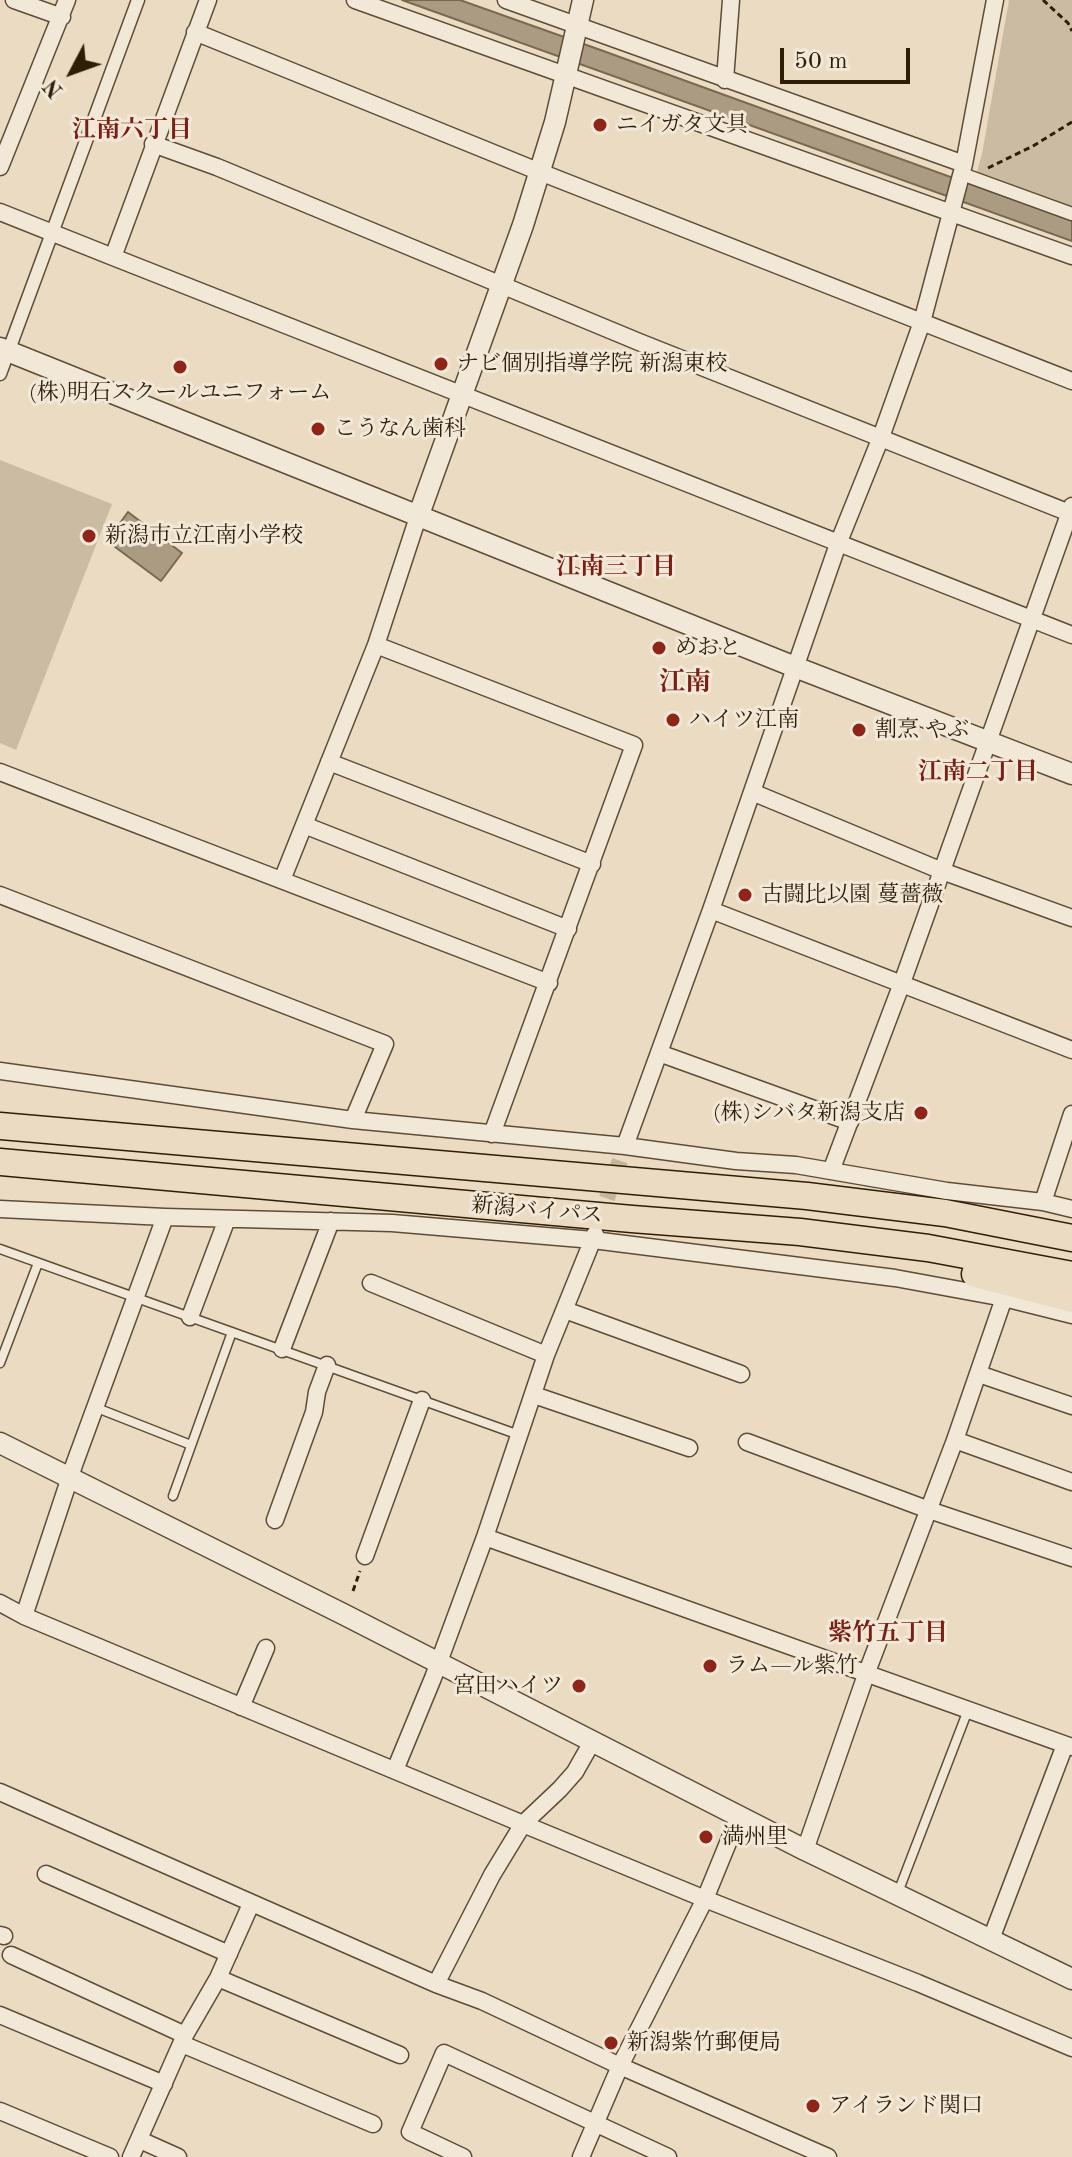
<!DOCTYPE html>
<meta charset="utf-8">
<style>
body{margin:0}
#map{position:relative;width:1072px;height:2157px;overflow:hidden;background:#ebdbc3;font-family:"Old Standard TT",serif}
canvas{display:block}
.north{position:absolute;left:32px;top:32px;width:80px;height:80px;-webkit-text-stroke:6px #f2e8d8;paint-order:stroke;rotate:229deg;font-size:22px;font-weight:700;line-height:32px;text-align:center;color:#2f1e07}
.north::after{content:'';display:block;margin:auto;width:28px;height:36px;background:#2f1e07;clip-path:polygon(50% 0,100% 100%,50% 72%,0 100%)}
.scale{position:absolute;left:780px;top:48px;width:130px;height:36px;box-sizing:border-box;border:4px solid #2f1e07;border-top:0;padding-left:10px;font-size:24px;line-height:28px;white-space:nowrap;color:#2f1e07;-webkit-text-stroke:6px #f2e8d8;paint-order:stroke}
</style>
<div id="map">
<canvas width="1072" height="2157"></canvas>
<div class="north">N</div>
<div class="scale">50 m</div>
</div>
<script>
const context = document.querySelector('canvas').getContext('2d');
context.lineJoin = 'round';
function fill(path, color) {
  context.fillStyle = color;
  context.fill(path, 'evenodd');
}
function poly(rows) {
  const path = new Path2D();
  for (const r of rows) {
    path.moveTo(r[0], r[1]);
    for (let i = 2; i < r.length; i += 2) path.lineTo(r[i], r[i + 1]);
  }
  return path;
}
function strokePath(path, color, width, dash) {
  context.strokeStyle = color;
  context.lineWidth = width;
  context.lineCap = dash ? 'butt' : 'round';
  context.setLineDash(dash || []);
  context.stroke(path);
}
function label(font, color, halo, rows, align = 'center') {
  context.font = font + ' "Old Standard TT","Noto Serif JP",serif';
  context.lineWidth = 6;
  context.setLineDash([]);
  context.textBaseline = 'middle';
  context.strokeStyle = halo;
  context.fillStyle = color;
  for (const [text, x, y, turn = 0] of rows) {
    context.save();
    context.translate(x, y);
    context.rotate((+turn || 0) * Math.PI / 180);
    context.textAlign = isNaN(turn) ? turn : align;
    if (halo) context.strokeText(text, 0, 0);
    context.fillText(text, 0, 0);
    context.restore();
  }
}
const green = poly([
 [1009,0,1072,0,1072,210,976,175,982,154],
 [0,460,112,504,16,750,0,743]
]);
const water = poly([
 [402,0,460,0,595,48,1072,221,1072,241,402,0],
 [128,512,182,553,161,581,107,541,128,512]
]);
const minorTunnel = poly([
 [599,1221,625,1146]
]);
const path = poly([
 [1043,0,1068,23,1072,31],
 [988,168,1033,146,1072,122],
 [353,1591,360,1571]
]);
const service = poly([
 [0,1249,519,1435],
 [0,1363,38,1263],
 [97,1408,191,1445],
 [173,1496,232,1332],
 [897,1895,968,1710]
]);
const pedestrian = poly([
 [962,174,1072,214],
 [0,374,138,0]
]);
const minor = poly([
 [14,0,62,17],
 [355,0,1072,256],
 [506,0,964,164],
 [195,32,540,172,1072,381],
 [725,80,731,0],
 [153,144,217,167,639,342,1072,514],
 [0,167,67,0],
 [0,212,113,257,208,0],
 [113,257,1072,635],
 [376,645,634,745,492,1134],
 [329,762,592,864],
 [0,772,549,983],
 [752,792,942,871,1072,918],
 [304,825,568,929],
 [282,880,376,645,418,517],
 [0,895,385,1044,353,1120],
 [711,910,1072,1050],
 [659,1053,850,1122],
 [0,1071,353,1120,625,1146,736,1161,796,1165,947,1191,1043,1202,1072,1209],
 [625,1146,711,910,838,544,881,437,922,322,964,164,995,0],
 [831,1171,902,983,1072,506],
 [1043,1202,1072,1114],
 [0,1209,165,1217,392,1223,593,1240,895,1278,1004,1298,1072,1315],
 [371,1283,546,1355],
 [565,1310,741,1374],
 [190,1317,227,1219],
 [282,1349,331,1221],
 [979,1374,1072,1406],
 [534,1395,689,1448],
 [955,1440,1072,1482],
 [747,1442,929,1510,1072,1558],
 [275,1520,314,1412,317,1392,327,1365],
 [485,1537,1072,1747],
 [365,1556,422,1400],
 [0,1603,24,1616,523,1824,705,1899,918,1983,1072,2048],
 [24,1616,74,1465,165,1217],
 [241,1707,266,1648],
 [395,1770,433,1678,485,1537,546,1355,595,1234],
 [0,1792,436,1984,482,2001,620,2066,828,2157],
 [805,1850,867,1672,955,1440,1004,1298],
 [46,1874,229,1954],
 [0,1935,4,1936],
 [991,1939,1065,1745],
 [11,1955,185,2035],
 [218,1978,400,2055],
 [436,1984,492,1875,523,1824,560,1789,575,1772,592,1742],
 [0,2015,164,2084],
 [182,2044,373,2124],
 [0,2111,110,2157],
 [140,2140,178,2157],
 [131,2157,185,2035,218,1978,251,1904],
 [463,2157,410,2132,444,2053,668,2157],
 [581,2157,620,2066,705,1899,739,1816]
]);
const tertiary = poly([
 [0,348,795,667,1072,774],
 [418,517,523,225,555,122,583,0],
 [0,1443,343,1614,805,1850,1072,1979]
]);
const trunk = poly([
 [0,1126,807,1196,945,1213,1072,1238],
 [0,1162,632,1219,800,1232,928,1248,1072,1275],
 [975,1274,1072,1299]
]);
const markers = [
 [600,125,8,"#8f2418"],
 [441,364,8,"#8f2418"],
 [180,367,8,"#8f2418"],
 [318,429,8,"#8f2418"],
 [89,536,8,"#8f2418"],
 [659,648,8,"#8f2418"],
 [673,720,8,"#8f2418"],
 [859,730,8,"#8f2418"],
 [745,895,8,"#8f2418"],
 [921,1113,8,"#8f2418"],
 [710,1666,8,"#8f2418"],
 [579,1686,8,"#8f2418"],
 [706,1837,8,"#8f2418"],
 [611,2043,8,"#8f2418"],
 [813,2106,8,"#8f2418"]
];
const poiNames = [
 ["ニイガタ文具",616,125],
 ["ナビ個別指導学院 新潟東校",457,364],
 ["(株)明石スクールユニフォーム",180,393,"center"],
 ["こうなん歯科",334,429],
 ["新潟市立江南小学校",105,536],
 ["めおと",675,648],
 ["ハイツ江南",689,720],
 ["割烹 やぶ",875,730],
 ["古闘比以園 蔓薔薇",761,895],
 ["(株)シバタ新潟支店",905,1113,"right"],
 ["ラム―ル紫竹",726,1666],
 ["宮田ハイツ",563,1686,"right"],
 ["満州里",722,1837],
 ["新潟紫竹郵便局",627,2043],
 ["アイランド関口",829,2106]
];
const streetNames = [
 ["新潟バイパス",537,1211,5]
];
const neighbourhoodNames = [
 ["江南六丁目",132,131],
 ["江南三丁目",616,568],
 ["江南二丁目",978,773],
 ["紫竹五丁目",888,1634]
];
const quarterNames = [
 ["江南",685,683]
];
fill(green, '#cbbba3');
fill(water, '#ab9b83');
strokePath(water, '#796951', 2);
strokePath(minorTunnel, '#c5b59d', 16, [16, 8]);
strokePath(service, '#5e4d36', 11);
strokePath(pedestrian, '#5e4d36', 15);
strokePath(minor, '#5e4d36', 19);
strokePath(tertiary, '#5e4d36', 23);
strokePath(trunk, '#2f1e07', 29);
strokePath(path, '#2f1e07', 3, [6, 4]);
strokePath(service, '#f2e8d8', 8);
strokePath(pedestrian, '#f2e8d8', 12);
strokePath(minor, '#f2e8d8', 16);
strokePath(tertiary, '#f2e8d8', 20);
strokePath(trunk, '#ebdbc3', 26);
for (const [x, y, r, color] of markers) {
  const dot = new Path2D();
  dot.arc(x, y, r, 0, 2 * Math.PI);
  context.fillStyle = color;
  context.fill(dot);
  strokePath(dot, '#f2e8d8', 3);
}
label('22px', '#2f1e07', '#f2e8d8', poiNames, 'left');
label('22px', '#2f1e07', '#f2e8d8', streetNames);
label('bold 24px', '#7a1f14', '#f2e8d8', neighbourhoodNames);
label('bold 26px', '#7a1f14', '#f2e8d8', quarterNames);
</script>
